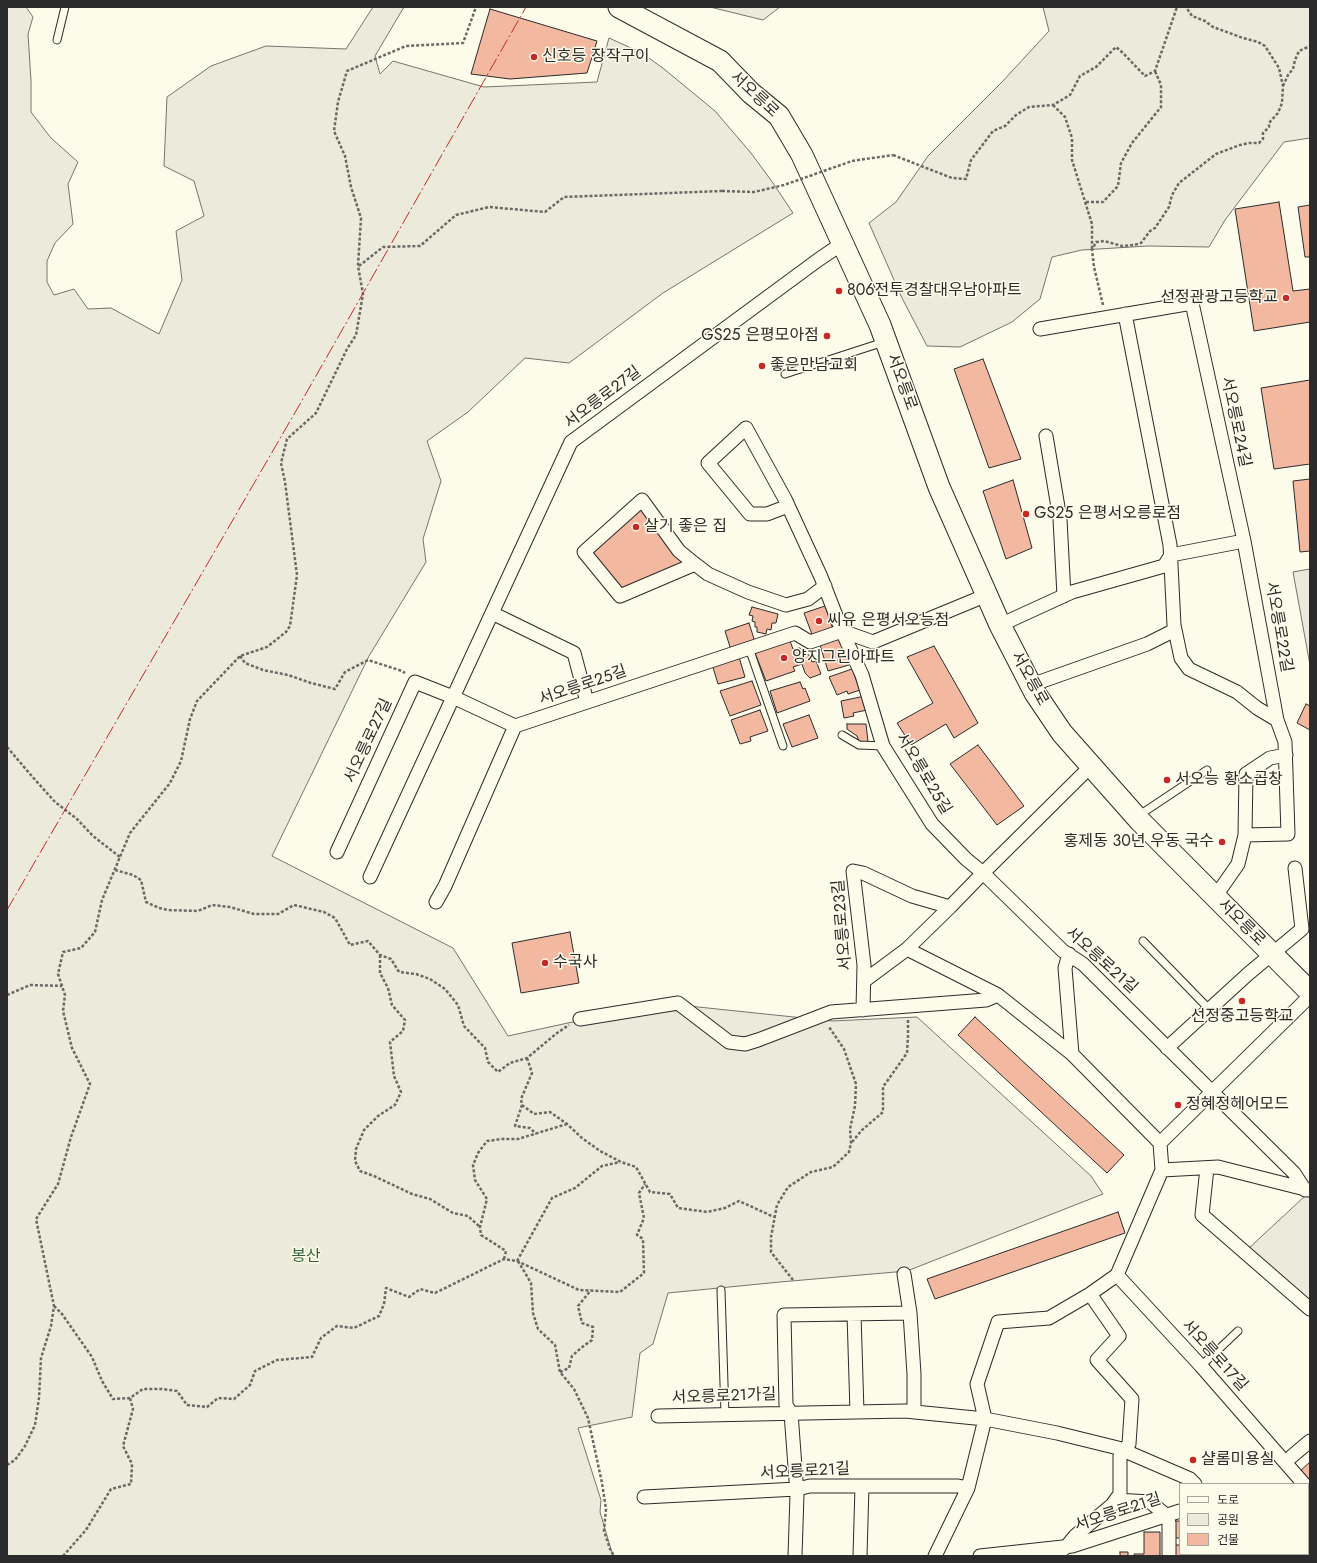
<!DOCTYPE html>
<meta charset="utf-8">
<style>
body{margin:0}
#map{position:relative;width:1317px;height:1563px;overflow:hidden;background:#fdfbea;font-family:Jost,"Noto Sans KR",sans-serif}
canvas{display:block}
.frame{position:absolute;inset:0;border:8px solid #2b2b2b;pointer-events:none}
.legend{position:absolute;left:1179px;top:1483px;width:130px;height:72px;box-sizing:border-box;background:#fdfbea;border:1px solid #a9a89e;margin:0;padding:5px 7px;list-style:none;font-size:12px;color:#2b2b2b}
.legend li{display:flex;align-items:center;gap:8px;height:20px}
.legend b{width:20px;border:1px solid #a9a89e}
</style>
<div id="map">
<canvas width="1317" height="1563"></canvas>
<div class="frame"></div>
<ul class="legend">
<li><b style="height:5px;background:#fdfbea"></b>도로</li>
<li><b style="height:11px;background:#ecebdb"></b>공원</li>
<li><b style="height:11px;background:#f2b8a0"></b>건물</li>
</ul>
</div>
<script>
const context = document.querySelector('canvas').getContext('2d');
context.lineJoin = 'round';
function fill(path, color) {
  context.fillStyle = color;
  context.fill(path, 'evenodd');
}
function poly(rows) {
  const path = new Path2D();
  for (const r of rows) {
    path.moveTo(r[0], r[1]);
    for (let i = 2; i < r.length; i += 2) path.lineTo(r[i], r[i + 1]);
  }
  return path;
}
function strokePath(path, color, width, dash) {
  context.strokeStyle = color;
  context.lineWidth = width;
  context.lineCap = dash ? 'butt' : 'round';
  context.setLineDash(dash || []);
  context.stroke(path);
}
function label(font, color, halo, rows, align = 'center') {
  context.font = font + ' Jost,"Noto Sans KR",sans-serif';
  context.lineWidth = 3;
  context.setLineDash([]);
  context.textBaseline = 'middle';
  context.strokeStyle = halo;
  context.fillStyle = color;
  for (const [text, x, y, turn = 0] of rows) {
    context.save();
    context.translate(x, y);
    context.rotate((+turn || 0) * Math.PI / 180);
    context.textAlign = isNaN(turn) ? turn : align;
    if (halo) context.strokeText(text, 0, 0);
    context.fillText(text, 0, 0);
    context.restore();
  }
}
const green = poly([
 [7,7,26,7,33,17,28,34,31,81,31,112,51,138,78,162,68,184,73,224,55,243,47,261,47,282,54,295,74,289,88,309,111,308,159,334,182,280,176,231,204,216,194,181,164,166,167,97,211,66,266,46,346,49,373,7,404,7,375,56,380,74,393,61,484,87,597,82,609,38,642,53,664,69,715,111,751,153,773,183,793,213,663,293,569,363,525,358,468,412,427,441,441,481,423,539,426,562,369,656,272,856,453,948,508,1036,660,1003,832,1021,917,1017,1091,1176,1103,1194,907,1271,780,1282,668,1293,653,1344,640,1353,632,1417,578,1428,601,1500,600,1512,613,1556,7,1556,7,7],
 [710,7,780,7,763,20,710,7],
 [1043,7,1310,7,1310,138,1284,142,1225,220,1209,247,1148,246,1082,250,1052,257,1040,299,1012,322,960,347,927,346,902,298,869,223,896,202,928,156,1002,82,1049,31,1043,7],
 [1305,1196,1310,1196,1310,1303,1248,1249,1305,1196]
]);
const parking = poly([
 [1310,569,1310,665,1293,572,1310,569]
]);
const building = poly([
 [490,9,597,41,587,73,510,79,471,74,490,9],
 [1279,202,1293,291,1310,289,1310,322,1254,331,1235,209,1279,202],
 [1310,205,1310,257,1305,257,1298,207,1310,205],
 [983,359,1021,459,989,468,954,369,983,359],
 [1310,380,1310,464,1274,469,1261,388,1310,380],
 [1310,479,1310,551,1300,552,1293,481,1310,479],
 [1013,480,1032,548,1006,559,983,491,1013,480],
 [642,502,683,563,620,595,586,552,642,502],
 [825,606,833,629,813,637,804,613,825,606],
 [752,607,778,614,776,623,772,623,771,630,767,629,766,634,757,632,757,627,755,627,755,622,752,621,753,616,749,615,752,607],
 [749,623,755,642,731,650,725,631,749,623],
 [841,639,849,665,828,671,819,642,841,639],
 [790,641,793,649,800,648,802,653,809,655,812,662,816,661,821,674,810,678,805,673,802,664,793,667,795,671,766,681,755,653,790,641],
 [934,646,978,723,954,738,946,724,911,745,897,723,933,703,907,657,934,646],
 [739,657,745,677,718,684,712,664,739,657],
 [852,669,860,690,848,694,847,691,837,695,829,677,852,669],
 [752,681,761,705,730,716,720,691,752,681],
 [800,682,803,689,805,688,810,701,777,713,770,691,800,682],
 [865,696,867,710,853,713,854,716,844,718,841,701,865,696],
 [1306,704,1310,706,1310,730,1297,723,1306,704],
 [760,710,768,731,750,737,751,741,740,744,731,720,760,710],
 [809,715,818,738,792,747,783,724,809,715],
 [847,724,866,724,868,742,859,742,857,736,847,729,847,724],
 [978,745,1024,806,997,825,950,764,978,745],
 [570,932,579,983,521,993,512,943,570,932],
 [975,1017,1124,1155,1107,1173,958,1035,975,1017],
 [1118,1212,1125,1233,935,1299,927,1279,1118,1212],
 [1310,1462,1310,1483,1299,1472,1310,1462],
 [1172,1521,1180,1521,1180,1538,1172,1538,1172,1521],
 [1144,1532,1160,1532,1160,1556,1134,1556,1134,1554,1144,1554,1144,1532],
 [1173,1545,1180,1545,1180,1554,1205,1554,1205,1556,1173,1556,1173,1545],
 [1120,1552,1128,1552,1128,1556,1112,1556,1120,1556,1120,1552],
 [1214,1554,1249,1554,1249,1556,1214,1556,1214,1554],
 [1252,1554,1272,1554,1272,1556,1252,1556,1252,1554],
 [1275,1554,1297,1554,1297,1556,1275,1556,1275,1554]
]);
const path = poly([
 [1283,86,1288,75,1293,69,1295,60,1299,51,1310,46],
 [1053,105,1065,117,1072,138,1072,160,1092,224,1092,249],
 [893,155,952,178,966,179,971,160,993,131,1005,126,1016,115,1029,107,1053,105,1070,95,1080,76,1096,67,1116,47,1123,53,1145,76,1155,71,1177,7],
 [1086,202,1103,202,1118,186,1121,163,1132,143,1161,107,1161,85,1155,71],
 [359,266,383,247,420,246,456,215,489,207,545,212,564,197,722,191],
 [1103,305,1094,267,1092,250,1096,242,1104,241,1122,246,1134,245,1141,243,1150,231,1155,228,1169,207,1172,195,1179,183,1216,154,1240,145,1249,143,1259,143,1263,139,1263,133,1269,127,1269,123,1278,113,1282,103,1283,86,1279,68,1265,46,1258,42,1243,38,1213,27,1205,21,1192,16,1186,7],
 [240,656,245,663,263,670,288,675,311,683,335,689,345,672,368,660,402,671,405,673],
 [7,747,30,774,55,802,77,819,93,836,120,857],
 [115,870,133,875,141,880,146,902,159,908,168,910,198,911,212,905,230,907,254,914,278,914,294,905,324,912,335,918,350,945,368,941,380,955,391,959,399,972,416,974,430,979,445,989,458,1005,464,1026,485,1048,488,1062,498,1072,510,1063,527,1058,557,1033,569,1025],
 [380,955,380,973,388,988,392,1005,405,1020,403,1031,390,1042,394,1076,401,1092,395,1105,378,1116,364,1130,356,1149,355,1161,360,1171,374,1176,412,1194,430,1199,453,1213,468,1216,480,1227],
 [7,995,30,985,62,986],
 [527,1058,532,1073,521,1099,522,1105,515,1126,530,1128,536,1134],
 [522,1105,534,1114,550,1112,567,1124,582,1138,600,1151,621,1162,636,1167,650,1192,670,1194,678,1208,707,1212,725,1208,739,1201,774,1217],
 [852,1142,862,1130,883,1112,883,1087,907,1053,908,1036,908,1019],
 [504,1259,506,1251,481,1235,480,1227,487,1199,475,1180,473,1165,478,1153,487,1141,502,1139,518,1139,567,1124],
 [517,1261,552,1198,575,1188,602,1166,620,1162],
 [518,1261,531,1283,533,1313,538,1329,555,1345,560,1372,574,1389,588,1418,602,1483,606,1509,604,1531,610,1549,614,1556],
 [793,1280,771,1252,771,1237,777,1205,788,1187,811,1172,833,1167,849,1152,851,1143,850,1129,855,1106,856,1084,844,1049,829,1027],
 [54,1306,62,1314,92,1357,102,1381,113,1399,130,1398,143,1389,162,1389,177,1391,187,1405,207,1407,218,1398,234,1399,250,1385,255,1371,277,1360,312,1357,321,1338,337,1326,354,1328,379,1316,384,1304,386,1288,409,1297,420,1289,435,1293,504,1259,517,1261,579,1290,620,1292,644,1273,643,1239,637,1235,644,1218,639,1193,645,1184],
 [560,1372,569,1368,572,1356,581,1348,592,1340,593,1327,582,1323,578,1306,591,1290],
 [7,1465,15,1460,25,1446,35,1425,39,1398,41,1358,51,1326,54,1306,36,1219,58,1184,71,1137,90,1084,72,1048,63,1011,65,995,58,974,63,952,81,948,95,932,102,900,130,833,170,783,181,761,190,719,197,701,240,656,267,647,286,632,290,626,297,575,285,482,281,463,287,439,316,413,347,349,356,335,363,294,358,266,361,218,351,187,345,156,334,131,338,102,347,71,406,46,463,43,476,7],
 [63,1556,86,1530,111,1489,131,1484,132,1464,123,1446,133,1409,130,1398]
]);
const lane = poly([
 [57,40,65,7],
 [785,374,884,342],
 [749,648,783,746],
 [842,735,859,745,883,746],
 [1138,816,1207,770],
 [1143,941,1210,1010],
 [721,1290,725,1415],
 [1201,1366,1238,1331]
]);
const street = poly([
 [1125,314,1170,545,1174,625,1181,658,1189,669,1237,692,1257,708,1277,720],
 [1040,329,1192,303,1244,541,1277,720,1285,742,1288,834,1245,835],
 [1046,436,1060,519,1064,596],
 [788,506,767,514,750,514,708,463,746,428,785,499,821,577,842,631,862,675,883,746,932,824,966,859,983,873,1063,951,1083,964,1294,1173,1305,1190],
 [695,564,620,596,584,552,642,500,679,551,695,564,708,574,748,592,786,605,808,599,825,586],
 [492,613,574,653,587,702],
 [1000,625,1072,592,1164,566,1171,555,1244,541],
 [1031,685,1147,644,1175,630],
 [337,852,415,682,453,697,515,726],
 [370,877,571,442,818,260,843,243],
 [1215,897,1238,864,1245,835,1246,774,1270,758,1286,755],
 [436,902,445,886,515,726,795,633,810,642,842,631,873,642,987,595],
 [907,949,998,995,1072,1054,1160,1143,1162,1170,1117,1275,1090,1294,1049,1318,998,1322,977,1384,985,1419,968,1488,935,1556],
 [1069,954,1065,968,1072,1054],
 [864,981,907,949,950,907,983,873,1091,766],
 [863,1010,864,965,853,871,863,873,912,896,950,907],
 [580,1019,678,1003,729,1042,745,1044,758,1040,831,1012,986,1000,998,995],
 [1167,1048,1248,974,1302,929,1295,868],
 [1160,1143,1310,996],
 [1207,1168,1202,1215,1310,1309],
 [1162,1170,1218,1167,1309,1190],
 [904,1274,910,1313,914,1374,914,1412],
 [1117,1275,1201,1366,1304,1484],
 [854,1314,857,1412],
 [658,1416,905,1411,985,1419,1057,1433,1118,1448,1190,1479,1195,1484],
 [1285,1462,1310,1441],
 [644,1497,797,1489,810,1486,958,1486,968,1488],
 [1116,1500,1150,1502,1166,1515,1169,1523,1169,1556],
 [1308,1506,1310,1506],
 [795,1556,797,1494,791,1413,786,1405,784,1315,910,1313],
 [860,1556,862,1486],
 [980,1556,1072,1546,1180,1511],
 [1055,1556,1066,1547,1075,1536,1112,1505,1120,1494,1120,1456,1129,1444,1132,1399,1097,1360,1119,1336,1090,1294]
]);
const primary = poly([
 [619,7,720,61,751,93,779,116,802,155,880,325,939,487,1000,625,1035,693,1062,733,1140,821,1310,992]
]);
const pathBridge = poly([
 [722,191,754,192,784,185,852,161,893,155]
]);
const power = poly([
 [7,910,300,404,526,7]
]);
const markers = [
 [534,57,4,"#c62828"],
 [839,291,4,"#c62828"],
 [1286,298,4,"#c62828"],
 [827,336,4,"#c62828"],
 [762,366,4,"#c62828"],
 [1026,514,4,"#c62828"],
 [636,527,4,"#c62828"],
 [819,621,4,"#c62828"],
 [784,658,4,"#c62828"],
 [1167,780,4,"#c62828"],
 [1222,842,4,"#c62828"],
 [545,963,4,"#c62828"],
 [1242,1001,4,"#c62828"],
 [1178,1105,4,"#c62828"],
 [1193,1460,4,"#c62828"]
];
const poiNames = [
 ["신호등 장작구이",542,57],
 ["806전투경찰대우남아파트",847,291],
 ["선정관광고등학교",1278,298,"right"],
 ["GS25 은평모아점",819,336,"right"],
 ["좋은만남교회",770,366],
 ["GS25 은평서오릉로점",1034,514],
 ["살기 좋은 집",644,527],
 ["씨유 은평서오능점",827,621],
 ["양지그린아파트",792,658],
 ["서오능 황소곱창",1175,780],
 ["홍제동 30년 우동 국수",1214,842,"right"],
 ["수국사",553,963],
 ["선정중고등학교",1242,1017,"center"],
 ["정혜정헤어모드",1186,1105],
 ["샬롬미용실",1201,1460]
];
const streetNames = [
 ["서오릉로",754,95,43],
 ["서오릉로",901,382,70],
 ["서오릉로27길",603,398,-37],
 ["서오릉로24길",1235,422,78],
 ["서오릉로22길",1278,627,80],
 ["서오릉로",1029,679,61],
 ["서오릉로25길",583,686,-19],
 ["서오릉로27길",369,741,-65],
 ["서오릉로25길",923,774,59],
 ["서오릉로",1241,923,45],
 ["서오릉로23길",843,925,-95],
 ["서오릉로21길",1101,961,42],
 ["서오릉로17길",1214,1356,48],
 ["서오릉로21가길",724,1397,-2],
 ["서오릉로21길",805,1472,-3],
 ["서오릉로21길",1118,1513,-18]
];
const parkNames = [
 ["봉산",306,1257]
];
fill(green, '#ecebdb');
strokePath(green, '#74746e', 1);
fill(parking, '#eceadb');
strokePath(parking, '#74746e', 1);
fill(building, '#f2b8a0');
strokePath(building, '#2b2b2b', 1);
strokePath(lane, '#2b2b2b', 9);
strokePath(street, '#2b2b2b', 15);
strokePath(primary, '#2b2b2b', 23);
strokePath(path, '#6a6964', 2.5, [3, 2]);
strokePath(lane, '#fdfbea', 7);
strokePath(street, '#fdfbea', 13);
strokePath(primary, '#fdfbea', 21);
strokePath(pathBridge, '#6a6964', 2.5, [3, 2]);
strokePath(power, '#c62828', 1, [14, 3, 2, 3]);
for (const [x, y, r, color] of markers) {
  const dot = new Path2D();
  dot.arc(x, y, r, 0, 2 * Math.PI);
  context.fillStyle = color;
  context.fill(dot);
  strokePath(dot, '#fdfbea', 1.5);
}
label('16px', '#2b2b2b', '#fdfbea', poiNames, 'left');
label('16px', '#2b2b2b', '#fdfbea', streetNames);
label('16px', '#34623c', '#fdfbea', parkNames);
</script>
